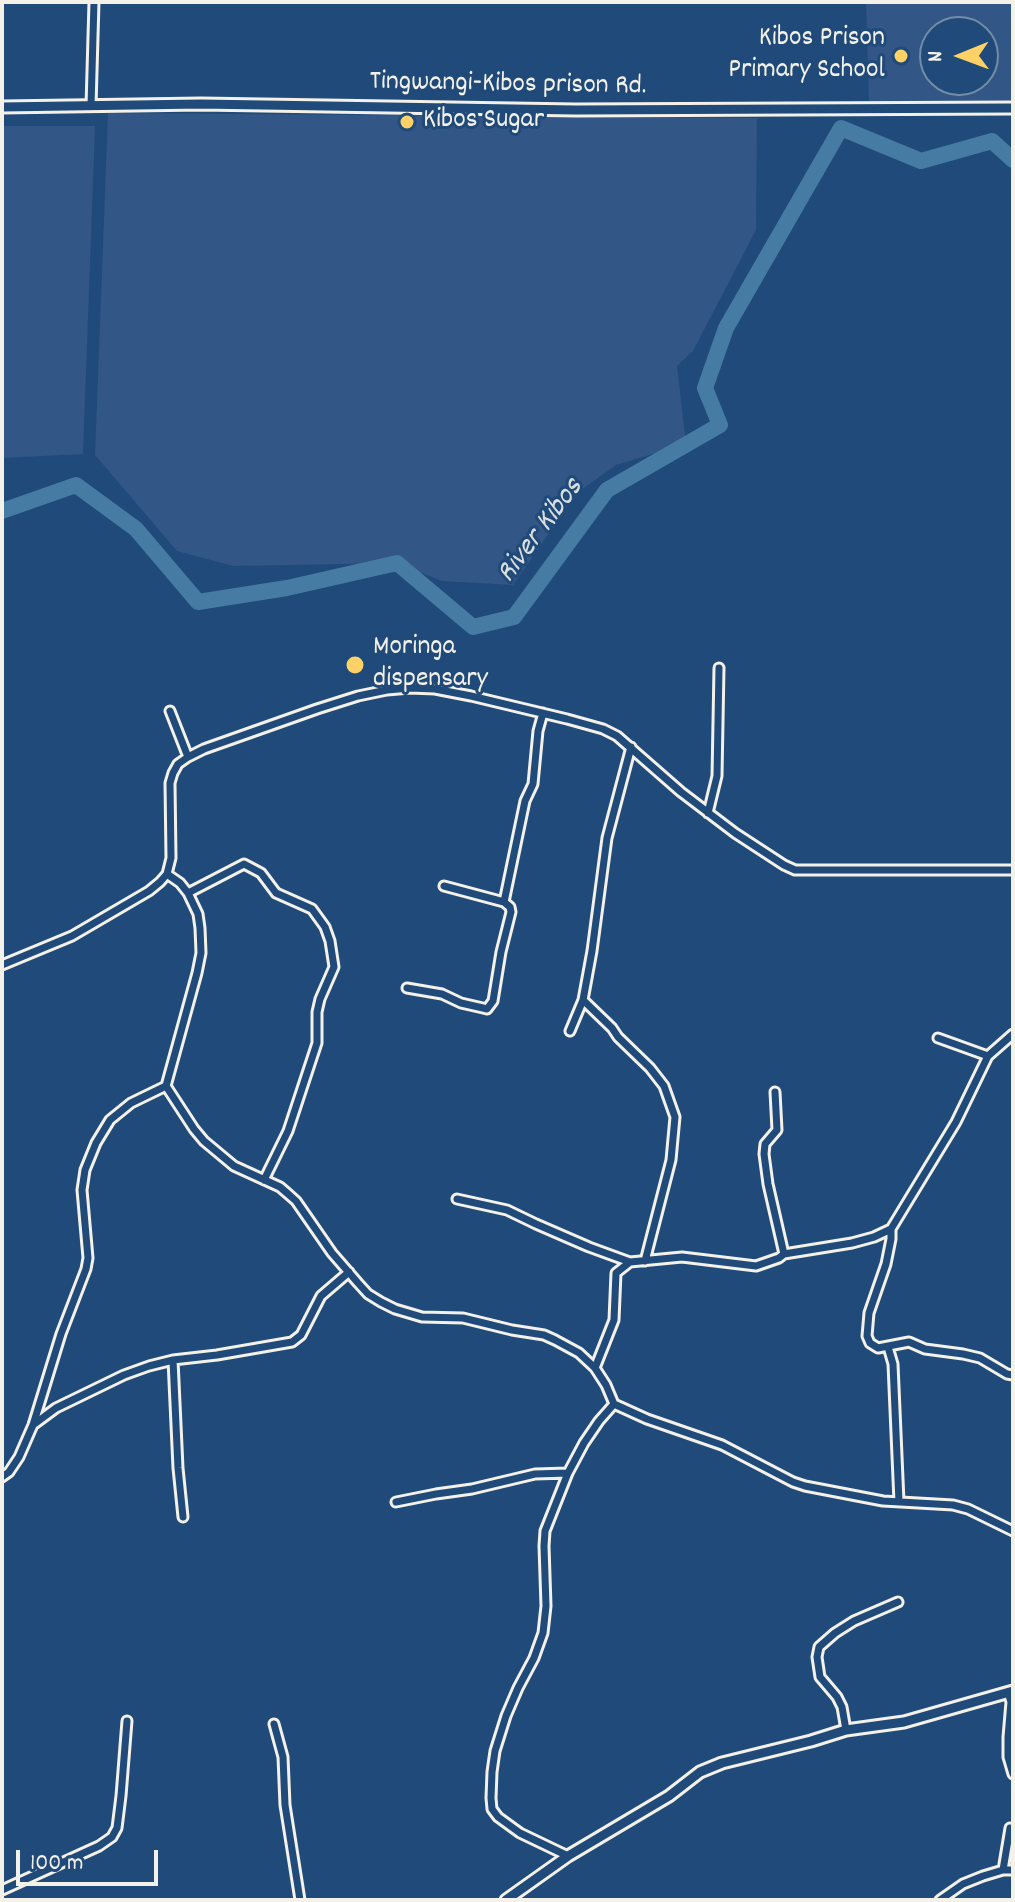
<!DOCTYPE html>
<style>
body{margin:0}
#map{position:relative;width:1015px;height:1902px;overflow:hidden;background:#1f4a7a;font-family:Dekko,sans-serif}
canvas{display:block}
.frame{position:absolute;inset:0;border:4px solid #f4f1e8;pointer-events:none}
.north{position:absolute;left:919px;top:16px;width:80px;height:80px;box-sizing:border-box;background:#1f4a7a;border:2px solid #748da6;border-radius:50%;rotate:269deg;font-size:22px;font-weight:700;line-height:32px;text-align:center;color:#f4f1e8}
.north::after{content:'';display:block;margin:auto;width:28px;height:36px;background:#ffd166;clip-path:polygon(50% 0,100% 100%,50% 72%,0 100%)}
.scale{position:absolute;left:16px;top:1850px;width:142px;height:36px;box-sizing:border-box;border:4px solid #f4f1e8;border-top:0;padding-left:10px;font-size:24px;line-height:28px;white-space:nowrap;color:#f4f1e8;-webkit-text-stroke:6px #1f4a7a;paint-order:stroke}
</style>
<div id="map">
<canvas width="1015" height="1902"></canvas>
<div class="frame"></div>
<div class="north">N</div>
<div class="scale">100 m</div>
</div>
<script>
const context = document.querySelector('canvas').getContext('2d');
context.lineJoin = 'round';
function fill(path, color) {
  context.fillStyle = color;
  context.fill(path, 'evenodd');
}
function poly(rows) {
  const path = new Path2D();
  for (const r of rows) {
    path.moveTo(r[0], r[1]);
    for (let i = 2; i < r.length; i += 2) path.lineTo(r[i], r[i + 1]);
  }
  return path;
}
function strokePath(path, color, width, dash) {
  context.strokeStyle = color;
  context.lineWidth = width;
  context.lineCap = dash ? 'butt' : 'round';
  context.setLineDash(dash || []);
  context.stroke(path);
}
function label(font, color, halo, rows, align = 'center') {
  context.font = font + ' Dekko,sans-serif';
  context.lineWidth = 6;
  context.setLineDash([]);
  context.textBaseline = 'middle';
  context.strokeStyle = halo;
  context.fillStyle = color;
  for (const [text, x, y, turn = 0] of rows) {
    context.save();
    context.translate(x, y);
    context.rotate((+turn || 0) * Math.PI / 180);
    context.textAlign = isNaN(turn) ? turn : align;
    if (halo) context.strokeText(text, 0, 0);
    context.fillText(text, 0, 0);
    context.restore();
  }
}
const built = poly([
 [866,2,1013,2,1013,101,869,101],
 [935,32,983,32,983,80,935,80],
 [108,113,757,118,756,230,693,351,677,366,686,444,616,465,577,493,513,585,442,581,397,563,233,566,177,551,95,455],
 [2,126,95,126,83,454,2,458]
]);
const river = poly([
 [2,511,76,485,136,529,198,602,287,588,397,563,473,627,514,617,607,490,720,425,705,388,726,328,841,128,921,161,992,141,1013,160]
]);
const minor = poly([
 [91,106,94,2],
 [170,711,188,757],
 [708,813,717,776,719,668],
 [188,893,244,864,261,873,276,893,312,909,325,927,330,941,334,967,320,999,317,1012,317,1043,288,1131,264,1180],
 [504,902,525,801,533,784,538,731,543,713],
 [2,965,72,936,149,891,160,882,167,874,171,858,170,783,173,773,178,764,188,757,204,749,317,709,358,696,387,690,410,688,435,689,471,696,567,719,603,729,617,736,681,792,735,833,784,865,795,870,1013,870],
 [407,988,442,994,461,1003,483,1008,487,1009,493,1001,501,952,511,912,510,907,504,902,444,886],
 [583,1000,612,1028,618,1037,650,1068,664,1086,675,1117,671,1160,645,1261],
 [570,1031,583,1000,592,951,607,838,631,747],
 [938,1038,988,1056],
 [166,1086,194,1129,204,1141,234,1166,280,1187,287,1193,296,1201,332,1253,358,1283,368,1294,381,1302,395,1309,422,1317,463,1318,512,1330,544,1335,555,1340,579,1353,595,1368,606,1385,614,1404,647,1419,722,1445,793,1482,805,1486,883,1501,953,1505,968,1509,1013,1531],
 [775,1092,777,1130,765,1144,764,1154,768,1184,784,1254],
 [457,1199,507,1210,536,1224,589,1247,630,1262],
 [891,1229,891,1239,886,1264,869,1313,867,1336,870,1343,878,1348,909,1342,925,1349,963,1354,980,1358,1007,1374,1013,1375],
 [888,1347,893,1364,899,1502],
 [173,1360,178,1468,183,1517],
 [595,1368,614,1320,616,1273,630,1262,682,1257,756,1266,779,1258,784,1254,852,1243,874,1237,891,1229,956,1122,988,1056,1013,1034],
 [33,1425,56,1408,124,1375,149,1366,173,1360,217,1355,292,1342,301,1335,321,1296,349,1272],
 [2,1477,9,1472,19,1457,33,1425,61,1334,86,1269,88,1258,82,1190,85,1170,96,1143,110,1120,131,1103,166,1086,197,973,201,953,200,928,198,914,188,893,180,883,167,874],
 [396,1502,436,1494,472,1489,535,1474,568,1473],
 [1008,1692,1011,1702,1008,1737,1008,1757,1013,1774],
 [274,1724,283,1757,285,1805,300,1900],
 [846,1730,842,1707,837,1697,820,1677,817,1657,819,1647,835,1633,854,1621,898,1602],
 [568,1856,520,1833,498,1817,492,1809,491,1798,492,1772,495,1751,506,1716,518,1688,534,1658,543,1633,546,1606,544,1546,545,1531,568,1473,584,1443,599,1421,614,1404],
 [1003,1870,1010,1828],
 [2,1890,99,1846,112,1837,117,1828,121,1796,127,1721],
 [940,1900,963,1884,983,1876,1003,1870,1013,1870]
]);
const tertiary = poly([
 [2,107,201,104,576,110,1013,108],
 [506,1900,568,1856,669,1796,700,1772,722,1763,811,1741,846,1730,904,1722,1013,1691]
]);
const markers = [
 [901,56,8,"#ffd166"],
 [407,122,8,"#ffd166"],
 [355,665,10,"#ffd166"]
];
const poiNames = [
 ["Kibos Prison",885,40,"right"],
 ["Primary School",885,72,"right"],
 ["Kibos Sugar",423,122],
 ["Moringa",373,649],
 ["dispensary",373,681]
];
const streetNames = [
 ["Tingwangi-Kibos prison Rd.",508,86,1]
];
const waterNames = [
 ["River Kibos",542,532,-53]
];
fill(built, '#325686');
strokePath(river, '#467ba3', 16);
strokePath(minor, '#f4f1e8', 13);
strokePath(tertiary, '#f4f1e8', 15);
strokePath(minor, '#1f4a7a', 7);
strokePath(tertiary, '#1f4a7a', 9);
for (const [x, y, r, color] of markers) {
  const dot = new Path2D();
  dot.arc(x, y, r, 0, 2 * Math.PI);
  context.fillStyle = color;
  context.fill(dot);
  strokePath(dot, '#1f4a7a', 3);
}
label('28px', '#f4f1e8', '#1f4a7a', poiNames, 'left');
label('28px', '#f4f1e8', '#1f4a7a', streetNames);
label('italic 30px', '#dadfde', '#1f4a7a', waterNames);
</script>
